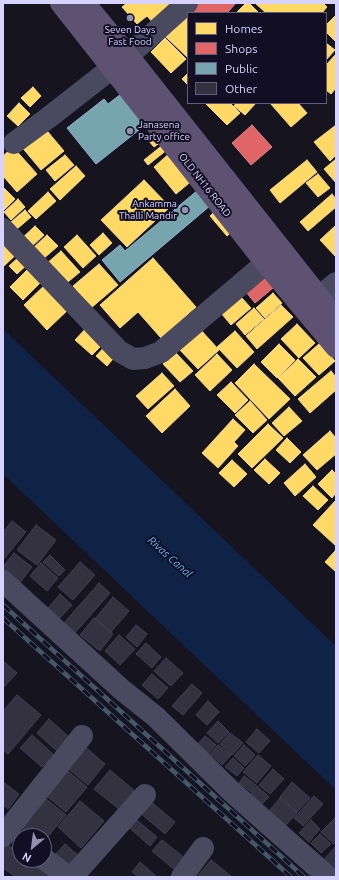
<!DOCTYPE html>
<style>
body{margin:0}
#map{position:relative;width:339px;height:880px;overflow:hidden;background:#16141f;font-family:Ubuntu,sans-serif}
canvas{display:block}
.frame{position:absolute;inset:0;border:4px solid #d7d2ff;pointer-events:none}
.legend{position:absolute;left:187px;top:12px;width:140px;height:92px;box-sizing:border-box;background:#120f24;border:1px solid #615d7c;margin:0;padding:5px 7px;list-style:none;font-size:12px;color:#d7d2ff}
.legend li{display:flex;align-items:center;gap:8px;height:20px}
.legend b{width:20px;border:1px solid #615d7c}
.north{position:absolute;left:12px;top:828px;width:40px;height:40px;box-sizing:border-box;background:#120f24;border:1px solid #615d7c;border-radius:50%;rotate:209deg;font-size:11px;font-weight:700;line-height:16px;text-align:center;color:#d7d2ff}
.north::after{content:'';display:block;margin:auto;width:14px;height:18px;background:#9390b1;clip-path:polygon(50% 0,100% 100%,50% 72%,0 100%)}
</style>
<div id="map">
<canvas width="339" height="880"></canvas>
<div class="frame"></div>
<ul class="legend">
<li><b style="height:11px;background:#ffd966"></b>Homes</li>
<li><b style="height:11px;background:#e06666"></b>Shops</li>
<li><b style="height:11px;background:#76a5af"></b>Public</li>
<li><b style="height:11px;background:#343241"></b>Other</li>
</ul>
<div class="north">N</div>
</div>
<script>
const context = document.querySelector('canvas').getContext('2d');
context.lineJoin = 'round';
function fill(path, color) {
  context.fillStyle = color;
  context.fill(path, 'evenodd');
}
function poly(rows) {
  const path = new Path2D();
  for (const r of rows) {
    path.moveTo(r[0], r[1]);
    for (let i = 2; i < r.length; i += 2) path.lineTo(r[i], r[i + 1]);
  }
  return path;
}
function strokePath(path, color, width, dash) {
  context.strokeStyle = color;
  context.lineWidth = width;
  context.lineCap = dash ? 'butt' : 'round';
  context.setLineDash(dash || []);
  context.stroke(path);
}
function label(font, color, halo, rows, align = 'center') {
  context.font = font + ' Ubuntu,sans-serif';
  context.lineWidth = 4;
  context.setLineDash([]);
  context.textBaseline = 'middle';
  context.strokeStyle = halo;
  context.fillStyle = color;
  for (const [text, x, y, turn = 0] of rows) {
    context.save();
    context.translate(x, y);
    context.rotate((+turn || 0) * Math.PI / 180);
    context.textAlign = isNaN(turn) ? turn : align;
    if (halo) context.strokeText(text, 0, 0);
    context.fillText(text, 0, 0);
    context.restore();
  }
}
const water = poly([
 [3,329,336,646,336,790,3,474]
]);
const homes = poly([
 [127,3,180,3,155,25,147,16,137,24,122,7,127,3],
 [246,3,249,3,259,13,236,13,246,3],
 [255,3,323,3,327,7,322,13,266,13,255,3],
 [186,15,188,17,188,58,166,37,186,15],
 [336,15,336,42,326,32,326,25,336,15],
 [165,38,186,59,171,73,151,52,165,38],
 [326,43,335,50,326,60,326,43],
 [336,54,336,88,331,94,326,90,326,65,336,54],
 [188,73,188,85,182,79,188,73],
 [33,87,41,96,30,107,21,98,33,87],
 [19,103,30,114,18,126,7,116,19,103],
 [205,103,230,103,240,113,227,125,205,103],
 [236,103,256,103,245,115,234,106,236,103],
 [270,103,298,103,307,113,291,127,270,103],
 [336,125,336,155,330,161,314,142,336,125],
 [43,126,64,151,41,170,20,145,43,126],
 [156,133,162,141,154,147,148,140,156,133],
 [164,144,168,149,148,165,144,160,164,144],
 [13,147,37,174,17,192,3,176,3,156,13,147],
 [171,152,194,179,176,194,154,167,171,152],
 [65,155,74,165,55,181,46,170,65,155],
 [336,159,336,183,324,169,336,159],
 [307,160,317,172,280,203,270,190,307,160],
 [76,166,85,176,60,200,50,189,76,166],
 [318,174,330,188,318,197,306,183,318,174],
 [144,180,170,207,127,247,101,220,144,180],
 [3,187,15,199,3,211,3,187],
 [48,192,56,201,36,219,28,211,48,192],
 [332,194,336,199,336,207,308,231,300,222,332,194],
 [18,199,25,207,11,220,4,212,18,199],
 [219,207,237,227,227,236,210,216,219,207],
 [25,210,31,217,17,229,11,222,25,210],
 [336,225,336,257,320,240,336,225],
 [35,226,44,235,29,249,20,240,35,226],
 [103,233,112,243,99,255,90,245,103,233],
 [47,235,58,246,42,260,32,249,47,235],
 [77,235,96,256,83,268,64,247,77,235],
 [8,240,20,251,4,266,3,265,3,245,8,240],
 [61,251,80,272,63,286,45,265,61,251],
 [22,254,30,262,17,274,9,266,22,254],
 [153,258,196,307,161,338,138,312,120,328,100,305,153,258],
 [99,264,118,285,91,308,73,286,99,264],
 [32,265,45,278,23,300,10,287,32,265],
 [48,282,71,307,47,330,24,305,48,282],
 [273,293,282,303,265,318,256,308,273,293],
 [241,297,251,308,231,325,221,313,241,297],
 [281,305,293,317,257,349,246,336,281,305],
 [254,308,264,319,245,335,236,324,254,308],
 [297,324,315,343,299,358,281,339,297,324],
 [88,326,105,342,92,355,75,340,88,326],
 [200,329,219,350,198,369,179,349,200,329],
 [235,331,254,352,237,368,217,347,235,331],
 [320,343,335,361,319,375,303,358,320,343],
 [107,344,118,353,107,366,96,356,107,344],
 [279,344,295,360,277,378,261,362,279,344],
 [176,353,193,371,180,382,163,364,176,353],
 [217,354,232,370,210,391,195,375,217,354],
 [298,359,316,377,295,396,278,378,298,359],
 [254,364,290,399,269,419,235,383,254,364],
 [331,371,336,377,336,390,310,413,298,399,331,371],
 [162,373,174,386,148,409,136,396,162,373],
 [231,382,248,400,235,413,217,395,231,382],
 [175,389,190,406,162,433,146,416,175,389],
 [250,401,267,420,253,433,235,415,250,401],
 [289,407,302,421,284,436,272,423,289,407],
 [233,419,245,430,234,442,238,446,218,468,202,453,233,419],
 [268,424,283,438,252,468,238,454,268,424],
 [330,431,336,438,336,454,317,470,303,455,330,431],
 [287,438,301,452,290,463,276,450,287,438],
 [265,459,280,473,269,484,254,470,265,459],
 [232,460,247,474,234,487,219,473,232,460],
 [305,464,316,477,295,496,284,483,305,464],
 [332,470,336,474,336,493,332,498,318,484,332,470],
 [313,486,328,500,318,510,303,496,313,486],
 [336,500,336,544,335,545,313,525,336,500],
 [335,551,336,552,336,572,325,562,335,551]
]);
const shops = poly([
 [199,3,236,3,227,13,190,13,199,3],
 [252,125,272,147,251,165,232,143,252,125],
 [265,276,274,287,255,303,246,292,265,276]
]);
const public = poly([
 [125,91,149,122,96,164,67,128,104,99,108,104,125,91],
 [198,190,211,205,120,282,102,260,120,245,125,251,198,190]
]);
const building = poly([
 [12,521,26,532,3,560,3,532,12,521],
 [36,525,56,540,37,565,17,550,36,525],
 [14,553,32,567,18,585,3,573,3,567,14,553],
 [50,555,65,570,59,576,43,562,50,555],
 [80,562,95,575,73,600,58,587,80,562],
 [41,563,58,578,47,591,30,576,41,563],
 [99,583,110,593,74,634,63,624,99,583],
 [60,594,72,605,60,618,48,608,60,594],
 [113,597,129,611,111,632,95,619,113,597],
 [94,618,113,634,100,651,80,635,94,618],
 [136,625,147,634,137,647,126,637,136,625],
 [119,635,135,649,120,665,105,651,119,635],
 [146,643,161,657,152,668,136,654,146,643],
 [166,658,183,673,171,686,154,671,166,658],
 [3,661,17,673,3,688,3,661],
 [152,674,168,688,158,699,142,685,152,674],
 [192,684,202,693,183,715,172,706,192,684],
 [17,695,41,715,8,754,3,750,3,711,17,695],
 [208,701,219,712,207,725,196,715,208,701],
 [49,719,70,738,58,752,37,733,49,719],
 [218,721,229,732,218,743,207,733,218,721],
 [257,729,270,741,259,753,246,742,257,729],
 [230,733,243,743,232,755,220,744,230,733],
 [32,735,54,755,42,767,20,748,32,735],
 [205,736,216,745,208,754,197,745,205,736],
 [83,745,105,764,88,785,65,766,83,745],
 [218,745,231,755,222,765,210,754,218,745],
 [244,745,255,755,245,766,234,756,244,745],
 [258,755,271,766,257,783,243,772,258,755],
 [233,758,244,768,237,776,225,767,233,758],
 [63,767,87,787,66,812,42,792,63,767],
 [273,769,284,779,270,794,259,785,273,769],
 [110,770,135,791,120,810,94,789,110,770],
 [244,776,256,785,251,792,239,783,244,776],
 [3,782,19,794,8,809,3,805,3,782],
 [292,782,310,798,297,812,280,797,292,782],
 [257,786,269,797,261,805,250,795,257,786],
 [40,794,66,815,44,841,44,836,31,836,16,823,40,794],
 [314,796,323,804,303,826,294,818,314,796],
 [280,798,297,813,284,827,268,812,280,798],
 [149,800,175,822,165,834,139,812,149,800],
 [80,801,104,821,81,848,58,827,80,801],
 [132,816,157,837,150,846,125,824,132,816],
 [335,818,336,820,336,841,334,844,321,832,335,818],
 [311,820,320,829,309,842,299,833,311,820],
 [320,834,331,844,321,853,311,843,320,834],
 [162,840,186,859,176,871,152,851,162,840],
 [4,842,20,854,20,860,28,860,51,877,16,877,3,868,4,842],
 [65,844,78,855,67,867,54,856,65,844],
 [336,846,336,875,322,862,336,846],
 [211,860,232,877,197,877,211,860],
 [140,862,157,877,138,877,132,872,140,862]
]);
const minor = poly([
 [128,56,187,3],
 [14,143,48,118,112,68],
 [3,229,119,351,133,359,145,358,161,352,266,263],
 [318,298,336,283],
 [3,581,121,689,156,717,231,791,328,877],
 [3,836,82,736],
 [44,859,69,877],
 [72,877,145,795],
 [182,877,203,848]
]);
const major = poly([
 [61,3,266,263,336,347],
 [84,3,128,56,336,319]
]);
const rail = poly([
 [3,605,304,877],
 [3,618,291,877]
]);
const markers = [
 [130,18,4,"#9390b1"],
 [130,131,4,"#9390b1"],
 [185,210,4,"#9390b1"]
];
const poiNames = [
 ["Seven Days",130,30],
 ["Fast Food",130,42],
 ["Janasena",138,125,"left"],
 ["Party office",138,137,"left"],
 ["Ankamma",177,204,"right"],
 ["Thalli Mandir",177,216,"right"]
];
const streetNames = [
 ["OLD NH16 ROAD",205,185,52]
];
const waterNames = [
 ["Rivas Canal",170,557,42]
];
fill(water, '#0e2345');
fill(homes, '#ffd966');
strokePath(homes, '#f3d794', 1);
fill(shops, '#e06666');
strokePath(shops, '#dd8694', 1);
fill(public, '#76a5af');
strokePath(public, '#93b2c7', 1);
fill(building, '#343241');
strokePath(building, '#423e53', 1);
strokePath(minor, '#494960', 22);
strokePath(major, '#5d5271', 22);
strokePath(rail, '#425869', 4.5);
strokePath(rail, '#120f24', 3, [9]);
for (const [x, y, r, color] of markers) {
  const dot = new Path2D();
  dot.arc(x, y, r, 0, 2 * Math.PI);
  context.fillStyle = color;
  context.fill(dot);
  strokePath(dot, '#120f24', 1.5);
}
label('10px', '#d7d2ff', '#120f24', poiNames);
label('10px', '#d7d2ff', '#120f24', streetNames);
label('italic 11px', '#61b7fd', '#120f24', waterNames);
</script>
